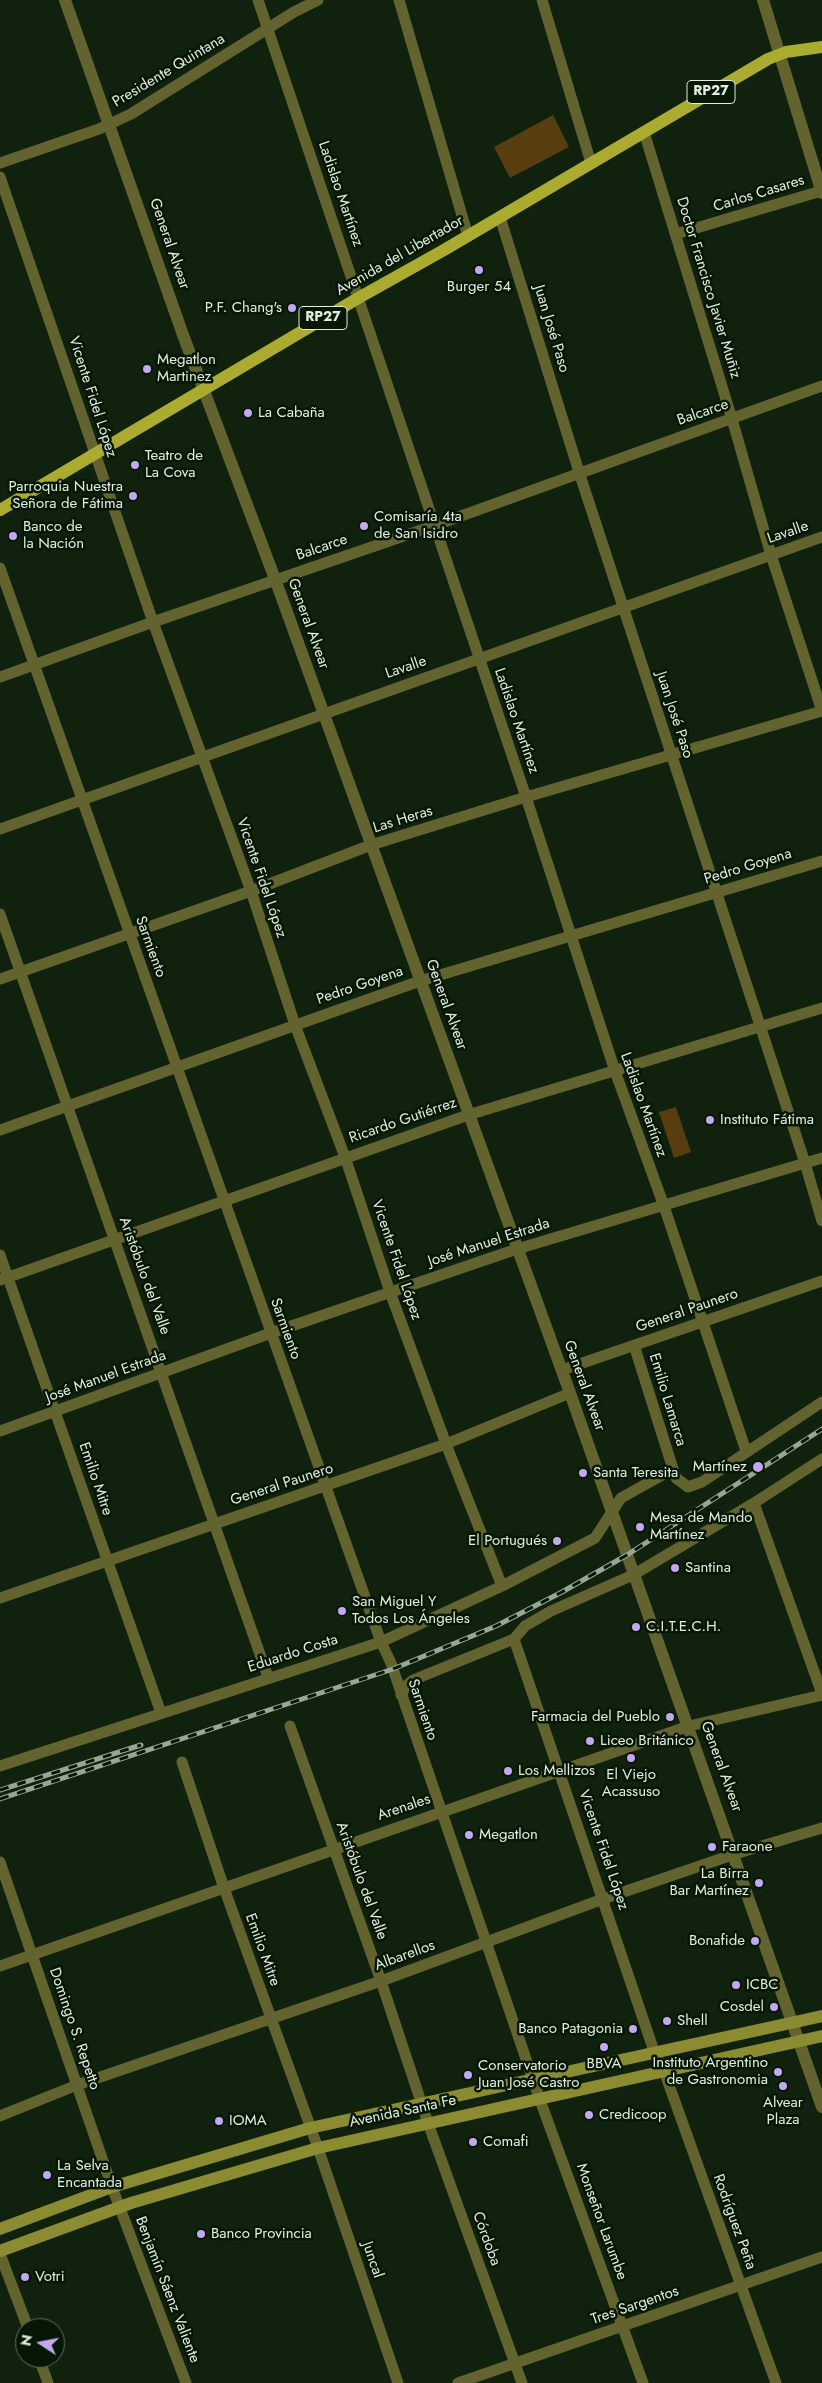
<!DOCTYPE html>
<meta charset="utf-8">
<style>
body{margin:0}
#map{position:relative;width:822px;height:2383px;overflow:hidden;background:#10210e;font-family:Jost,sans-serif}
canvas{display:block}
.north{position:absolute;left:15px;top:2318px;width:50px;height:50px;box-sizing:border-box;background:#071705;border:1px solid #5f6d5d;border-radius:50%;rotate:281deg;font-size:14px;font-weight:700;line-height:20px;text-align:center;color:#e2ede0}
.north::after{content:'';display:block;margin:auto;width:18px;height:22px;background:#c3a7f2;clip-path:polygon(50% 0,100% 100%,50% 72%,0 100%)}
</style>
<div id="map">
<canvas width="822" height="2383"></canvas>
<div class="north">N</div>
</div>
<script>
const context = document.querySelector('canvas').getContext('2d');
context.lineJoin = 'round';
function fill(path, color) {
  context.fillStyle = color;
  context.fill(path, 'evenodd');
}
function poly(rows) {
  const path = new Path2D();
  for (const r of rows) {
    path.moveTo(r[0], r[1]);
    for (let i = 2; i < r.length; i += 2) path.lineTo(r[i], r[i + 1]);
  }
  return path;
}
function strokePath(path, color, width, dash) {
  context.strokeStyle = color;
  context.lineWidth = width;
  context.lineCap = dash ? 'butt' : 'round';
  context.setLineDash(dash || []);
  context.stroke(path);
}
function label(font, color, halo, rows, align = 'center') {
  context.font = font + ' Jost,sans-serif';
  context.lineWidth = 5;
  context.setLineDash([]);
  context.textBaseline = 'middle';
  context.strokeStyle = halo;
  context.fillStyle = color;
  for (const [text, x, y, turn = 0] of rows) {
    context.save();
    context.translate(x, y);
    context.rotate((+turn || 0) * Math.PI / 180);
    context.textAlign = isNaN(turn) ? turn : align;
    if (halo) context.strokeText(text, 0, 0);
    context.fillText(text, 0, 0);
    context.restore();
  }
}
const green = poly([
 [553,115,569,147,510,178,494,147],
 [676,1107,691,1152,674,1158,659,1112]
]);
const minor = poly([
 [258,0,526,797,615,1071,664,1206,746,1451],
 [399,0,468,236],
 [542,0,591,163],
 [644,132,732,419,771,555,822,711],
 [0,163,99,129,131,114,294,12,318,0],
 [0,177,153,622,251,891,295,1025,345,1157,390,1292,446,1444,502,1586],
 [500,217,579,472,805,1163,822,1221],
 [676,234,821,191],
 [0,568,381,1642,391,1663,540,2100,643,2383],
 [0,677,153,622,436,525,822,386],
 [0,829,822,537],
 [0,914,268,1677],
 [0,979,251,891,371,845,526,797,822,711],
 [0,1130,420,981,822,861],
 [0,1255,161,1713],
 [0,1280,468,1115,822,1008],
 [634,1345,673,1469,676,1478,688,1487,702,1482,822,1402],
 [562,1370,822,1281],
 [0,1431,271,1333,517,1249,822,1158],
 [754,1503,822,1694],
 [0,1598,446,1444,570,1393],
 [514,1639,655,2054,664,2071,776,2383],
 [401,1695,406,1686,413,1680,514,1639,525,1626,551,1611,633,1575,754,1503,822,1459],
 [290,1726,381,1981,428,2123,522,2383],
 [182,1762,224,1888,318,2148,398,2383],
 [0,1766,381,1642,502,1586,595,1538,621,1498,673,1469],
 [0,1862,112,2187,186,2383],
 [0,1966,689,1726,822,1695],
 [0,2116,77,2085,381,1981,603,1899,735,1854,822,1828],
 [0,2254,28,2328],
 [39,2358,48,2383],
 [458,2383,822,2257]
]);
const tertiary = poly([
 [65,0,183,335,275,579,570,1393,822,2107],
 [763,0,822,193]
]);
const secondary = poly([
 [0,2229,112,2187,310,2128,822,2016],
 [0,2251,131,2203,318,2148,822,2036]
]);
const primary = poly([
 [0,510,360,297,444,250,768,59,786,52,822,47]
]);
const rail = poly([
 [0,1790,141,1745],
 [0,1799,393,1669,496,1626,562,1592,627,1555,822,1429]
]);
const markers = [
 [479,270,5,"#c3a7f2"],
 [292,308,5,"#c3a7f2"],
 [147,369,5,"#c3a7f2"],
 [248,413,5,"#c3a7f2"],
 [135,465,5,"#c3a7f2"],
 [133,496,5,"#c3a7f2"],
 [364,526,5,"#c3a7f2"],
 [13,536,5,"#c3a7f2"],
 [710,1120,5,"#c3a7f2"],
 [758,1467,6,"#c3a7f2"],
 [583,1473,5,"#c3a7f2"],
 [640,1527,5,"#c3a7f2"],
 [557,1541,5,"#c3a7f2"],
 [675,1568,5,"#c3a7f2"],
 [342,1611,5,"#c3a7f2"],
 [636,1627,5,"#c3a7f2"],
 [670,1717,5,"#c3a7f2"],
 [590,1741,5,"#c3a7f2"],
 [631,1758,5,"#c3a7f2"],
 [508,1771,5,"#c3a7f2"],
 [469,1835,5,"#c3a7f2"],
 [712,1847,5,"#c3a7f2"],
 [759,1883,5,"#c3a7f2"],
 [755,1941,5,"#c3a7f2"],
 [736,1985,5,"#c3a7f2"],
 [774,2007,5,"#c3a7f2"],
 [667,2021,5,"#c3a7f2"],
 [633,2029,5,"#c3a7f2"],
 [604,2047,5,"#c3a7f2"],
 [778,2072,5,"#c3a7f2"],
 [468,2075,5,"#c3a7f2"],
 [783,2086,5,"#c3a7f2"],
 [589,2115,5,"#c3a7f2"],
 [219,2121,5,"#c3a7f2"],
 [473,2142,5,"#c3a7f2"],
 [47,2175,5,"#c3a7f2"],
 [201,2234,5,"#c3a7f2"],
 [25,2277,5,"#c3a7f2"]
];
const shields = [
 [711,92,48],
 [323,318,48]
];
const shieldNames = [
 ["RP27",711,92],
 ["RP27",323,318]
];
const streetNames = [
 ["Presidente Quintana",169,71,-31],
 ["Ladislao Martínez",340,194,71],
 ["Carlos Casares",759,194,-17],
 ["General Alvear",169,244,71],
 ["Avenida del Libertador",400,256,-30],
 ["Doctor Francisco Javier Muñiz",708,288,73],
 ["Juan José Paso",551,329,73],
 ["Vicente Fidel López",92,397,72],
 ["Balcarce",703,413,-19],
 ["Lavalle",788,533,-19],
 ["Balcarce",322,548,-19],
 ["General Alvear",308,624,70],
 ["Lavalle",406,668,-19],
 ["Juan José Paso",674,715,72],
 ["Ladislao Martínez",516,721,71],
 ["Las Heras",403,820,-17],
 ["Pedro Goyena",748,867,-17],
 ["Vicente Fidel López",261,878,71],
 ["Sarmiento",150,947,70],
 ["Pedro Goyena",360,986,-19],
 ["General Alvear",446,1005,70],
 ["Ladislao Martínez",643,1105,70],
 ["Ricardo Gutiérrez",403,1121,-19],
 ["José Manuel Estrada",489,1243,-18],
 ["Vicente Fidel López",396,1260,71],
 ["Aristóbulo del Valle",144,1276,70],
 ["General Paunero",687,1311,-19],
 ["Sarmiento",285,1329,70],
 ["José Manuel Estrada",106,1377,-20],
 ["General Alvear",584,1386,70],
 ["Emilio Lamarca",667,1400,73],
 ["Emilio Mitre",95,1479,71],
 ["General Paunero",282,1485,-18],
 ["Eduardo Costa",293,1654,-18],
 ["Sarmiento",422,1710,71],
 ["General Alvear",721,1767,70],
 ["Arenales",404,1808,-19],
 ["Vicente Fidel López",603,1850,71],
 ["Aristóbulo del Valle",361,1881,70],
 ["Emilio Mitre",262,1950,70],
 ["Albarellos",405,1956,-20],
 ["Domingo S. Repetto",74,2029,71],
 ["Avenida Santa Fe",403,2112,-12],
 ["Monseñor Larumbe",601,2222,70],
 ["Rodríguez Peña",734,2222,70],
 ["Córdoba",486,2239,70],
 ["Juncal",372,2260,71],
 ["Benjamín Sáenz Valiente",167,2290,69],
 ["Tres Sargentos",635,2306,-19]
];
const poiNames = [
 ["Burger 54",479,287,"center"],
 ["P.F. Chang's",282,308,"right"],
 ["Megatlon",157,360],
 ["Martinez",157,377],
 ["La Cabaña",258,413],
 ["Teatro de",145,456],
 ["La Cova",145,473],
 ["Parroquia Nuestra",123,487,"right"],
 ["Señora de Fátima",123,504,"right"],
 ["Comisaría 4ta",374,517],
 ["de San Isidro",374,534],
 ["Banco de",23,527],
 ["la Nación",23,544],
 ["Instituto Fátima",720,1120],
 ["Martínez",747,1467,"right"],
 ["Santa Teresita",593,1473],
 ["Mesa de Mando",650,1518],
 ["Martínez",650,1535],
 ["El Portugués",547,1541,"right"],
 ["Santina",685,1568],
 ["San Miguel Y",352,1602],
 ["Todos Los Ángeles",352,1619],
 ["C.I.T.E.C.H.",646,1627],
 ["Farmacia del Pueblo",660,1717,"right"],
 ["Liceo Británico",600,1741],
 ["Los Mellizos",518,1771],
 ["El Viejo",631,1775,"center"],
 ["Acassuso",631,1792,"center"],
 ["Megatlon",479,1835],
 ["Faraone",722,1847],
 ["La Birra",749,1874,"right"],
 ["Bar Martínez",749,1891,"right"],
 ["Bonafide",745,1941,"right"],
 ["ICBC",746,1985],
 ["Cosdel",764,2007,"right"],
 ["Shell",677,2021],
 ["Banco Patagonia",623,2029,"right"],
 ["Instituto Argentino",768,2063,"right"],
 ["de Gastronomia",768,2080,"right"],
 ["BBVA",604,2064,"center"],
 ["Conservatorio",478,2066],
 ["Juan José Castro",478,2083],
 ["Alvear",783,2103,"center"],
 ["Plaza",783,2120,"center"],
 ["Credicoop",599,2115],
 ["IOMA",229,2121],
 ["Comafi",483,2142],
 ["La Selva",57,2166],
 ["Encantada",57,2183],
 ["Banco Provincia",211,2234],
 ["Votri",35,2277]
];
fill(green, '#573d0f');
strokePath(minor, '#62632e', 11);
strokePath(tertiary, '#62632e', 12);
strokePath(secondary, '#8b8c31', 12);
strokePath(primary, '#abab2f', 12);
strokePath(rail, '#99a697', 5);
strokePath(rail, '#071705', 3, [9]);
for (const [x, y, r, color] of markers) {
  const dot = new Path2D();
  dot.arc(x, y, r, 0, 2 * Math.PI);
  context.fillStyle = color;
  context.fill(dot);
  strokePath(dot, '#071705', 2);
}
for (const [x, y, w] of shields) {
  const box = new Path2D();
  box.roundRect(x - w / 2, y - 11.5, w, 23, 4);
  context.fillStyle = '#071705';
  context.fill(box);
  strokePath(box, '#e2ede0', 1);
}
label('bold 14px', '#e2ede0', null, shieldNames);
label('15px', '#e2ede0', '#071705', streetNames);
label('15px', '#e2ede0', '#071705', poiNames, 'left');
</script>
